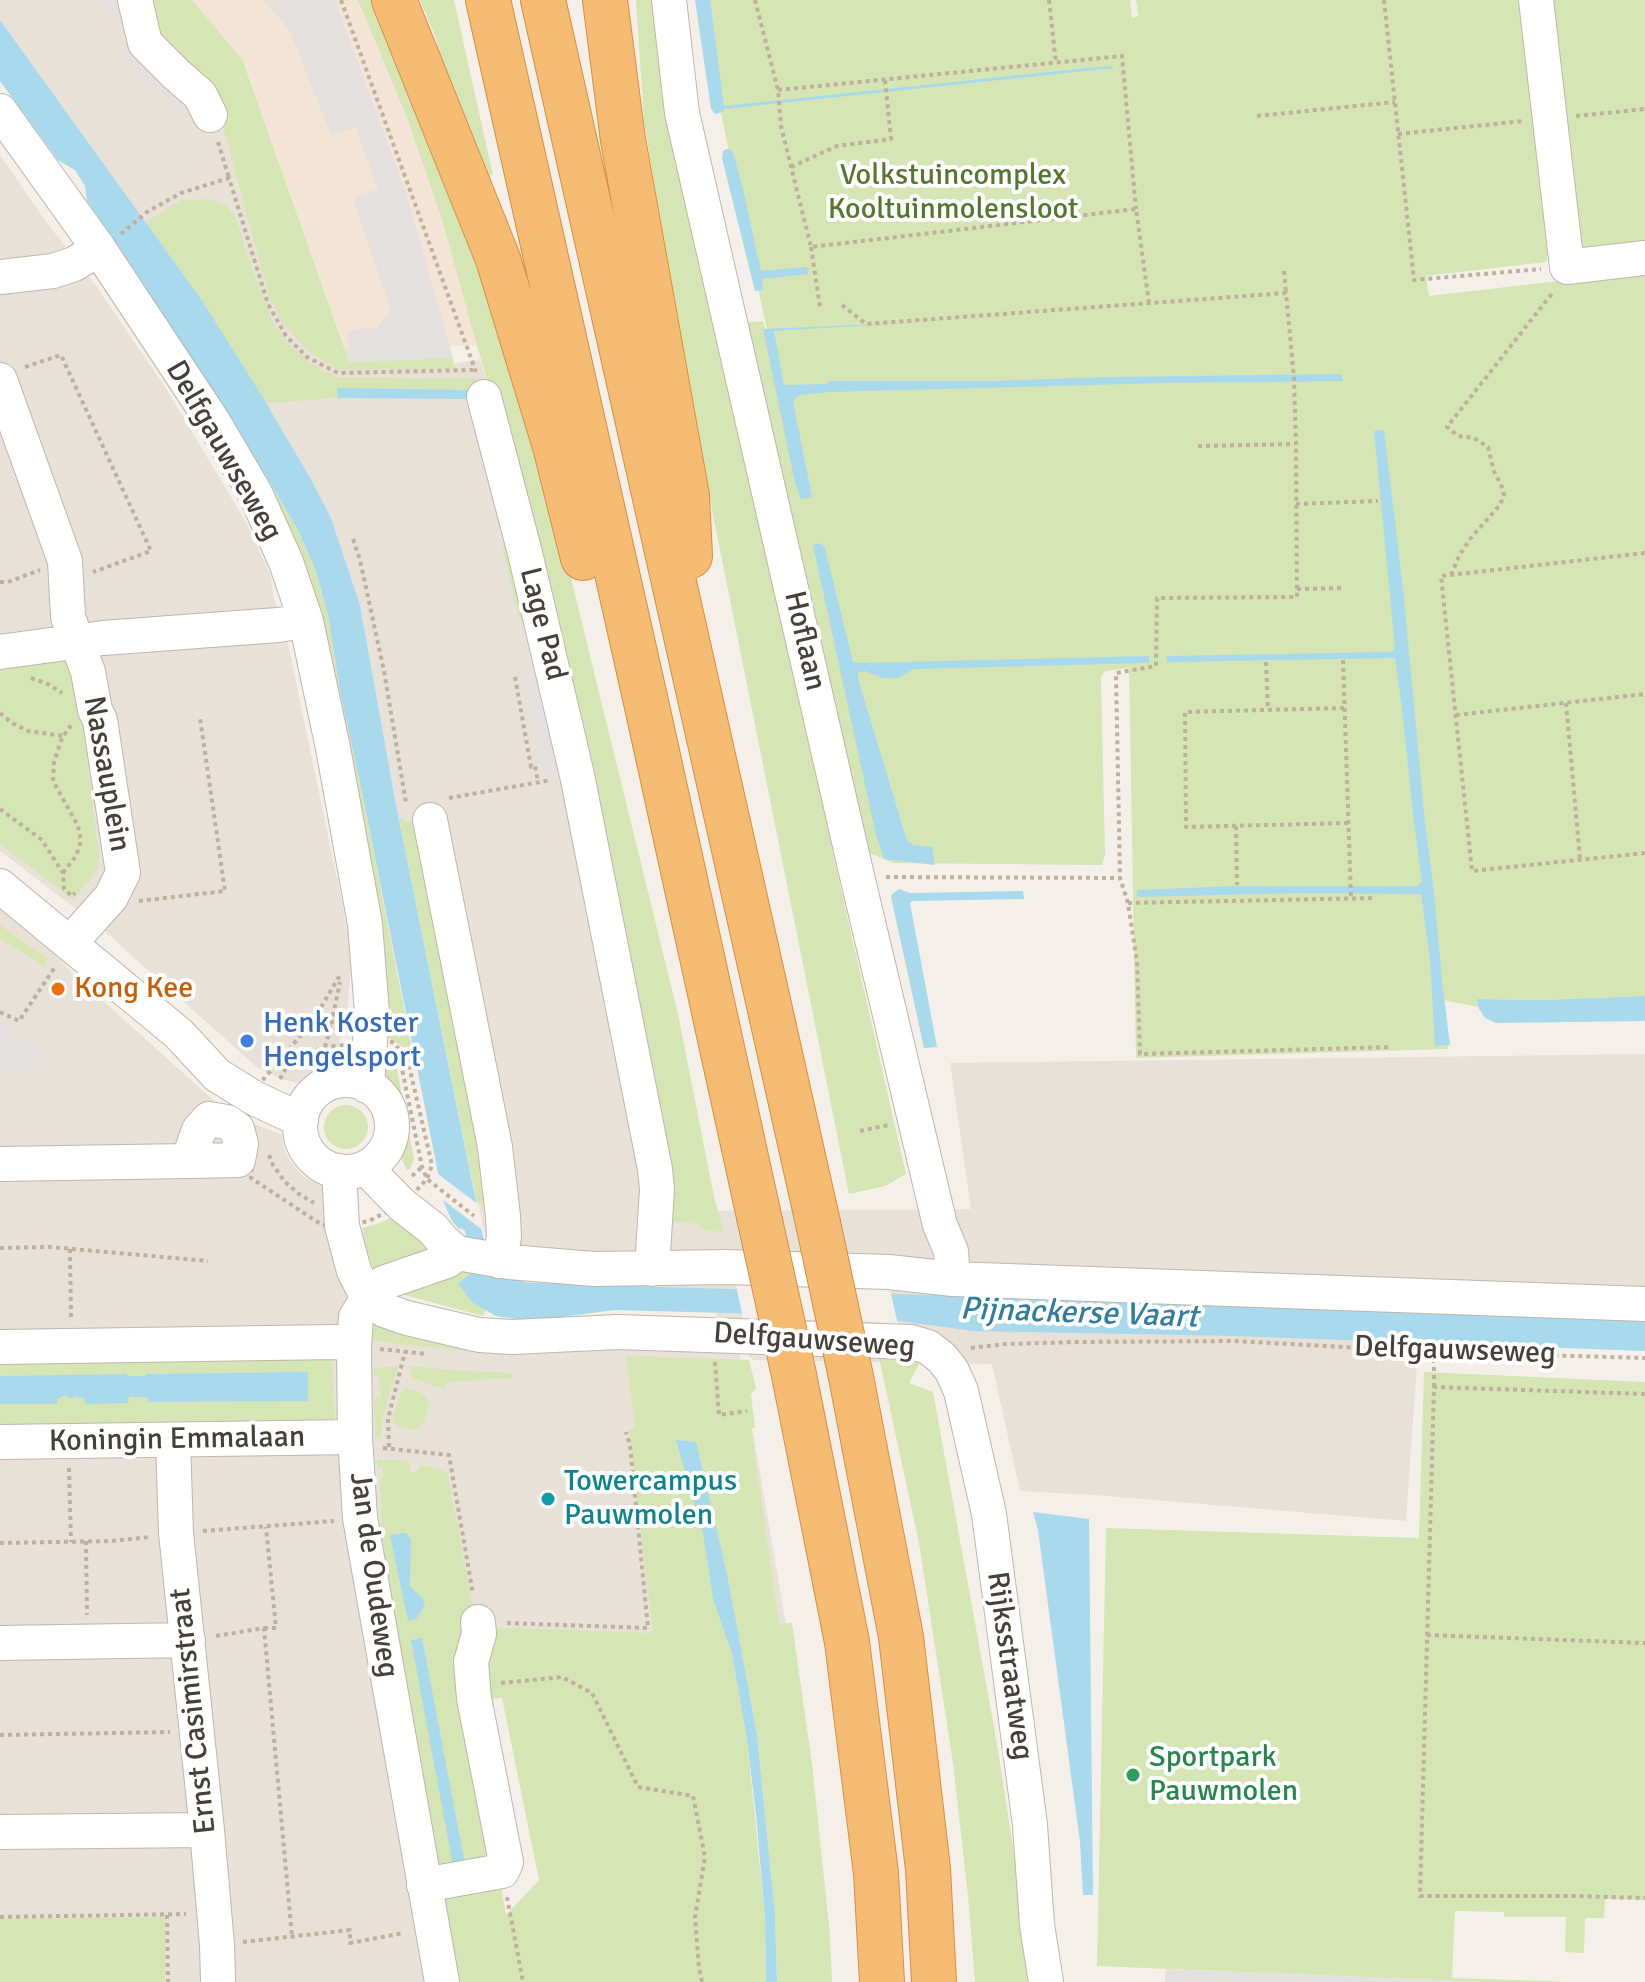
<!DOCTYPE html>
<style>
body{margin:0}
canvas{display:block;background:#f4efe9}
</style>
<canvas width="1645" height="1982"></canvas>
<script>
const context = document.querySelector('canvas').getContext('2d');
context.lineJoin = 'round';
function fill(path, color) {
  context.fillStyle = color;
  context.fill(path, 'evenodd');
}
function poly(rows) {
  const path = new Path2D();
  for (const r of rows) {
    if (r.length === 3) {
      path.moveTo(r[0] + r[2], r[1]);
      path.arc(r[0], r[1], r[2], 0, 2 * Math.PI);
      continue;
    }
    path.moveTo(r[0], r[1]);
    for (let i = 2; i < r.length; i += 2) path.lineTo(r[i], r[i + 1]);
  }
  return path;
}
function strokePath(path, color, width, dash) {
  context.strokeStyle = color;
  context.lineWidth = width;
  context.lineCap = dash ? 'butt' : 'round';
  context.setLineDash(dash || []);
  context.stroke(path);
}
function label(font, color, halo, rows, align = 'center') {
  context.font = font + ' Signika,sans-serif';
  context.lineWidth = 8;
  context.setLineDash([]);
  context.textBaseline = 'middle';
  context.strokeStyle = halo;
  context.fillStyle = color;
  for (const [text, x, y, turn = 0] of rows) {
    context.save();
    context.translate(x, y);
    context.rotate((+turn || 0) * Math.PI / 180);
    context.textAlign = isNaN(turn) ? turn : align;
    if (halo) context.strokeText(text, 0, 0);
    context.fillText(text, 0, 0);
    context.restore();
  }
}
const residential = poly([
 [0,0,293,0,442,366,480,359,513,467,689,1211,971,1209,950,1063,1645,1054,1645,1332,1420,1321,1406,1521,1095,1495,1020,1491,992,1364,753,1360,738,1343,724,1340,711,1298,497,1282,476,1199,396,805,360,605,331,518,312,481,262,396,201,299,0,20],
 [0,155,47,223,94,283,167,390,247,524,271,576,273,595,286,634,352,951,347,1016,337,1050,330,1066,310,1073,298,1083,284,1080,258,1068,101,928,0,851],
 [0,898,34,929,70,971,223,1109,249,1122,281,1134,286,1154,293,1165,302,1175,322,1186,371,1314,738,1345,787,1631,405,1681,461,1982,0,1982]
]);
const commercial = poly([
 [170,0,364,0,389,49,489,345,337,349]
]);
const green = poly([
 [142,0,192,0,242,59,349,362,453,358,454,369,337,369,306,349,281,321,269,296,218,108,169,55],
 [358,0,379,0,453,184,552,501,678,1014,714,1197,724,1232,704,1230,699,1224,663,1220,513,467,477,346,442,219,406,115],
 [420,0,454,0,493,175,488,176,440,55,435,36],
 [636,0,657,0,710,306,755,507,813,754,835,863,906,1174,885,1186,849,1194,713,515,670,281,644,122],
 [697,0,1130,0,1132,18,1138,16,1136,0,1520,0,1548,253,1546,262,1426,276,1429,296,1645,271,1645,996,1543,1000,1478,999,1478,1007,1443,1000,1448,1049,1136,1058,1129,668,1105,671,1101,677,1105,855,1102,865,893,863,863,850,741,323,763,321,771,349],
 [1549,0,1645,0,1645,251,1582,258],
 [210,199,227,206,235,216,249,260,275,327,293,348,315,366,337,377,475,378,481,399,472,390,338,388,338,398,266,403,201,299,146,222,181,200],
 [135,272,268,479,298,530,316,571,328,615,340,691,362,792,413,1054,385,1035,322,617,130,275],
 [502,546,517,549,536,667,522,619,519,619],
 [56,655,71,668,93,734,84,736,99,856,97,871,73,899,0,844,0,660],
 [399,818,417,825,480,1155,480,1174,485,1203,477,1202,476,1199],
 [0,925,47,958,45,967,0,939],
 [378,1052,388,1056,397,1069,414,1159,410,1169,407,1170,400,1156,399,1144,402,1129,399,1112,393,1096,383,1083],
 [346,1127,22],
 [400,1213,431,1250,403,1267,373,1268,367,1252,362,1228,380,1223],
 [471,1269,473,1303,486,1310,483,1316,397,1293,413,1279],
 [379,1323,482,1346,482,1352,395,1344,368,1339,369,1330],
 [878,1353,912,1356,920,1362,909,1383,933,1392,996,1738,1020,1891,1029,1982,975,1982,968,1896,953,1763,919,1543],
 [626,1356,749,1360,756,1388,751,1395,755,1427,751,1429,779,1624,792,1623,812,1764,830,1935,832,1982,777,1982,775,1914,757,1735,746,1675,727,1574,696,1443,677,1441,703,1533,713,1599,732,1654,747,1740,765,1917,766,1982,453,1982,434,1890,500,1879,506,1915,539,1880,502,1698,489,1699,499,1866,437,1878,383,1584,380,1479,383,1478,383,1467,377,1467,377,1460,405,1460,409,1464,410,1472,416,1473,419,1467,424,1465,447,1472,477,1627,653,1633,629,1430,635,1428],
 [391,1535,411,1540,410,1586,422,1598,408,1621],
 [0,1357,330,1357,332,1360,335,1417,333,1421,0,1429,0,1404,57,1404,57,1399,67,1395,69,1398,73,1398,75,1395,84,1398,85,1403,128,1402,128,1397,148,1397,149,1402,308,1401,307,1372,146,1374,146,1376,127,1376,126,1374,0,1376],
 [398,1366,382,1419,381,1437,376,1438,374,1399,381,1398,379,1377,374,1376,374,1368],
 [410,1366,464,1371,511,1373,516,1377,445,1383,445,1390,413,1378,410,1373],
 [1424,1372,1645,1382,1645,1900,1605,1899,1604,1918,1585,1918,1584,1953,1565,1952,1566,1917,1504,1917,1504,1912,1455,1911,1452,1978,1575,1982,1484,1982,1097,1966,1106,1528,1419,1538],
 [403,1389,409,1389,424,1394,429,1403,425,1422,415,1430,398,1426,393,1422,392,1417],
 [165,1917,165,1982,0,1982,0,1919]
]);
const parking = poly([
 [93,0,118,0,123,5,133,24,117,26,113,16],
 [263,0,335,0,407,196,453,358,349,362,348,333,363,327,377,328,391,310,353,199,378,189,355,127,331,135,289,29],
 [130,48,199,113,184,118,178,109,121,62],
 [540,675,559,771,544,775,525,678],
 [0,1022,11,1023,11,1039,29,1038,53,1062,48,1068,36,1058,36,1073,0,1074],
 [1166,1969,1484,1982,1165,1982]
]);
const water = poly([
 [695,0,710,0,724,106,1087,68,1113,66,1113,68,724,109,723,112,715,114,711,109],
 [0,20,201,299,262,396,312,481,331,518,360,605,396,805,490,1271,527,1283,1003,1297,1577,1319,1645,1320,1645,1351,1235,1336,974,1331,876,1318,765,1314,614,1310,530,1321,496,1316,473,1303,458,1284,473,1271,465,1231,461,1228,459,1229,452,1221,444,1203,362,792,340,691,328,615,316,571,298,530,268,479,118,245,87,201,85,186,75,170,58,160,0,81],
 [726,149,730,149,733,153,742,185,761,271,807,267,808,274,762,279,763,290,755,291,722,158,723,151],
 [924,322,774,331,784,385,828,384,829,381,995,381,1110,377,1341,374,1343,381,1167,383,829,392,800,395,796,397,793,401,812,497,801,499,795,483,763,329],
 [337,388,473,390,473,399,338,398],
 [1384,430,1403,588,1425,823,1434,892,1442,981,1450,1045,1435,1046,1430,959,1421,894,1300,893,1139,897,1136,895,1138,890,1236,886,1417,886,1422,882,1414,823,1402,709,1395,658,1167,662,1167,656,1391,652,1395,648,1374,431],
 [821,543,825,548,853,662,859,663,1149,656,1149,663,914,669,898,678,883,678,865,671,858,673,858,679,907,841,914,845,932,847,935,865,884,859,875,831,813,545],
 [899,889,910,893,1023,891,1024,899,913,901,910,903,937,1047,924,1048,891,897,892,894],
 [1645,996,1645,1021,1496,1023,1485,1018,1478,1007,1477,999,1543,1000],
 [308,1372,308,1401,148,1402,148,1397,129,1397,128,1403,85,1404,84,1398,76,1397,75,1395,73,1398,69,1398,66,1395,57,1399,57,1404,0,1404,0,1376,127,1374,127,1376,146,1376,146,1374],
 [676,1440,696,1442,727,1574,746,1675,757,1735,775,1914,777,1982,766,1982,765,1917,756,1815,747,1740,732,1654,713,1599,703,1533],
 [1033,1512,1089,1519,1093,1895,1083,1895,1080,1842,1038,1530],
 [401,1533,406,1533,411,1540,410,1586,422,1598,425,1605,416,1619,408,1621,390,1535],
 [422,1638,465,1864,453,1866,411,1640]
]);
const pier = poly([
 [434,1171,479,1205,484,1231,443,1200,439,1196],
 [736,1285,890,1289,898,1325,875,1322,743,1318]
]);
const path = poly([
 [341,0,476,372],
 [755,0,778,90,781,126,811,247,1136,209,1149,303],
 [1049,0,1056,63],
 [1384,0,1414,280,1541,269],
 [778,90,1122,56,1136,209],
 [1257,116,1395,102],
 [1576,116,1645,109],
 [1398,134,1523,121],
 [218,142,229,178],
 [791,167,837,146,891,139,885,80],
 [121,234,147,212,181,193,229,178,268,304,286,336,307,357,338,373,473,370],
 [811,247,820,307],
 [1284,271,1286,293],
 [842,305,866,324,1286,293,1294,378,1296,444,1297,597,1157,598,1156,666,1116,673,1120,878,1128,903,1137,962,1140,1054,1391,1047],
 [25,367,61,355,151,551,93,572],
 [1198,446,1295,444],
 [1296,504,1378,501],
 [353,539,360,560,384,671,406,803],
 [1645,553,1441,576,1472,871,1645,853],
 [1451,575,1459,556,1470,539,1500,505,1504,495,1502,487,1494,471,1488,447,1474,438,1458,436,1447,427,1554,291],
 [0,582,8,582,40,570],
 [1297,589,1343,588],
 [1343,660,1351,898],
 [1266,662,1268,710],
 [515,677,531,767,535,766,538,782],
 [31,678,48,684,62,693],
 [1566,703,1580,859],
 [1344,708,1185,712,1186,827,1348,823],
 [0,713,12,723,28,731,64,736],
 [1456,715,1645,694],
 [449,798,551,780],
 [0,809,42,840,63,873,64,889,72,896,75,893],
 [1236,826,1237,885],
 [63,873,76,856,81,841,78,826,53,781,54,762,62,738,72,724],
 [886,877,1120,878],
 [139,901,225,891,200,718],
 [1128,903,1375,898],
 [0,1012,19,1021,55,967],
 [313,1021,351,1033,370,1035,392,1042,407,1057,432,1165,427,1179,414,1193,401,1204,369,1221,342,1226,322,1225,251,1178,252,1162,245,1122,254,1098,262,1081,313,1021],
 [313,1021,340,975],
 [325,1047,331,1026,340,982],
 [397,1056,401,1064,422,1167,427,1179,474,1216],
 [280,1079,286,1068,305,1054,325,1047,344,1045],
 [860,1131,889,1125],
 [269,1155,273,1165,285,1182,299,1194,314,1203],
 [412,1176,422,1167],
 [0,1248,50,1247,208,1261],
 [70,1249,71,1318],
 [971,1348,1005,1344,1079,1342,1235,1341,1434,1352,1645,1358],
 [380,1349,427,1354],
 [715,1362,719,1415,747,1411],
 [1434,1387,1434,1352],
 [1645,1394,1434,1387,1420,1896,1576,1896,1645,1898],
 [389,1447,388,1419,405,1352],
 [383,1448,449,1455,473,1594],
 [69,1468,71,1542],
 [203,1531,334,1521],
 [86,1541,87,1615],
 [0,1543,111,1541,150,1537],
 [507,1623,648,1628,630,1445,626,1432],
 [264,1628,276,1628,266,1527],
 [1427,1635,1645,1643],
 [216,1636,264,1628,292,1937],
 [501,1683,562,1677,592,1693,638,1787,693,1796,705,1857,695,1917,699,1968,702,1982],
 [0,1735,170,1732],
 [507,1897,523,1982],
 [167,1915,168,1982],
 [0,1917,186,1914],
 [243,1942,350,1930,350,1943,404,1933]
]);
const minor = poly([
 [135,0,145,43,176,74,200,95,210,115],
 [669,0,682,113,857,876,940,1225,951,1251,953,1279],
 [1536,0,1567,267,1645,258],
 [0,111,99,249,214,423,255,493,286,562,306,621,333,748,365,924,372,1012,367,1086],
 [0,277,53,271,74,264,99,249],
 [0,380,65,561,68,617,88,672,95,710,100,720,123,873,111,897,70,943],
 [484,397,525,553,577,775,655,1169,657,1189,652,1269],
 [0,652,103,638,278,625,306,621],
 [430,820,495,1147,503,1216,504,1237,499,1261],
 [0,886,179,1034,217,1075,254,1098,301,1120],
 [346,1126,46],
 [0,1164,188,1161,238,1160,241,1144,237,1129,227,1122,209,1119,199,1130,188,1161],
 [366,1168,401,1204,433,1229,443,1241,457,1253,509,1262,594,1269,726,1267,889,1272,953,1279,1645,1304],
 [339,1171,342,1226,354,1271,368,1298,384,1310,407,1318,479,1335,512,1337,618,1332,911,1342,928,1347,942,1358,952,1371,961,1391,989,1514,1030,1825,1037,1925,1046,1982],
 [0,1347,336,1342,354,1346],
 [173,1440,176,1533,207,1830,217,1945,218,1982],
 [0,1442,355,1437],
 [0,1643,188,1640],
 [0,1832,207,1830],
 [424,1885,502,1871,506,1862,474,1698,471,1662,479,1634,478,1622],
 [442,1982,360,1518,355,1437,354,1346,356,1317,368,1298,383,1283,447,1261,457,1253]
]);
const highway = poly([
 [394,0,498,259,555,446,583,558],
 [488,0,648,711,760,1221],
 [543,0,818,1223],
 [605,0,623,140,687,496,690,556],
 [794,1375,847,1642,876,1873,882,1982],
 [851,1377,901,1637,928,1869,934,1982]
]);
const highwayBridge = poly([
 [760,1221,794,1375],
 [818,1223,851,1377]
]);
const markers = [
 [58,989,8,"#e8710a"],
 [247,1041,8,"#3f7fe0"],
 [548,1499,8,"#0f9aa8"],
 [1133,1775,8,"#2e9e5b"]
];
const parkNames = [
 ["Volkstuincomplex",953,176],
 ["Kooltuinmolensloot",953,210]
];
const streetNames = [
 ["Delfgauwseweg",223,451,60],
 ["Lage Pad",542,624,76],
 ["Hoflaan",804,641,77],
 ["Nassauplein",106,774,80],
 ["Delfgauwseweg",814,1341,4],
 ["Delfgauwseweg",1455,1351,2],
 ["Koningin Emmalaan",177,1440,-1],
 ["Jan de Oudeweg",373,1575,82],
 ["Rijksstraatweg",1009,1666,82],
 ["Ernst Casimirstraat",194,1711,-96]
];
const foodNames = [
 ["Kong Kee",74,989]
];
const shopNames = [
 ["Henk Koster",263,1024],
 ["Hengelsport",263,1058]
];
const cultureNames = [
 ["Towercampus",564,1482],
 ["Pauwmolen",564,1516]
];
const leisureNames = [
 ["Sportpark",1149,1758],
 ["Pauwmolen",1149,1792]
];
const waterNames = [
 ["Pijnackerse Vaart",1079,1314,2]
];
fill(residential, '#e7e1d8');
fill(commercial, '#f4e4d6');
fill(green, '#d5e6b4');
fill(parking, '#e3e0de');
fill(water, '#a9d9ed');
fill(pier, '#f4efe9');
strokePath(minor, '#bfb6ac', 36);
strokePath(highway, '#d68e41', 46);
strokePath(path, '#c0b09e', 4, [4, 4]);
strokePath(minor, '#fff', 34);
strokePath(highway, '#f6bb72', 44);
strokePath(highwayBridge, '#d68e41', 46, []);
strokePath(highwayBridge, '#f6bb72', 44);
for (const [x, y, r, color] of markers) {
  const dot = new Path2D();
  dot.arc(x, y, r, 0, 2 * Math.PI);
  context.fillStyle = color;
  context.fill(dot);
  strokePath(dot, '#fff', 3);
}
label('30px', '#52772e', '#fff', parkNames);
label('30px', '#474038', '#fff', streetNames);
label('30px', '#c56008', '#fff', foodNames, 'left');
label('30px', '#366cbe', '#fff', shopNames, 'left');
label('30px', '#0d838f', '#fff', cultureNames, 'left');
label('30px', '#27864d', '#fff', leisureNames, 'left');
label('italic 32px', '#327d9e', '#fff', waterNames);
</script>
